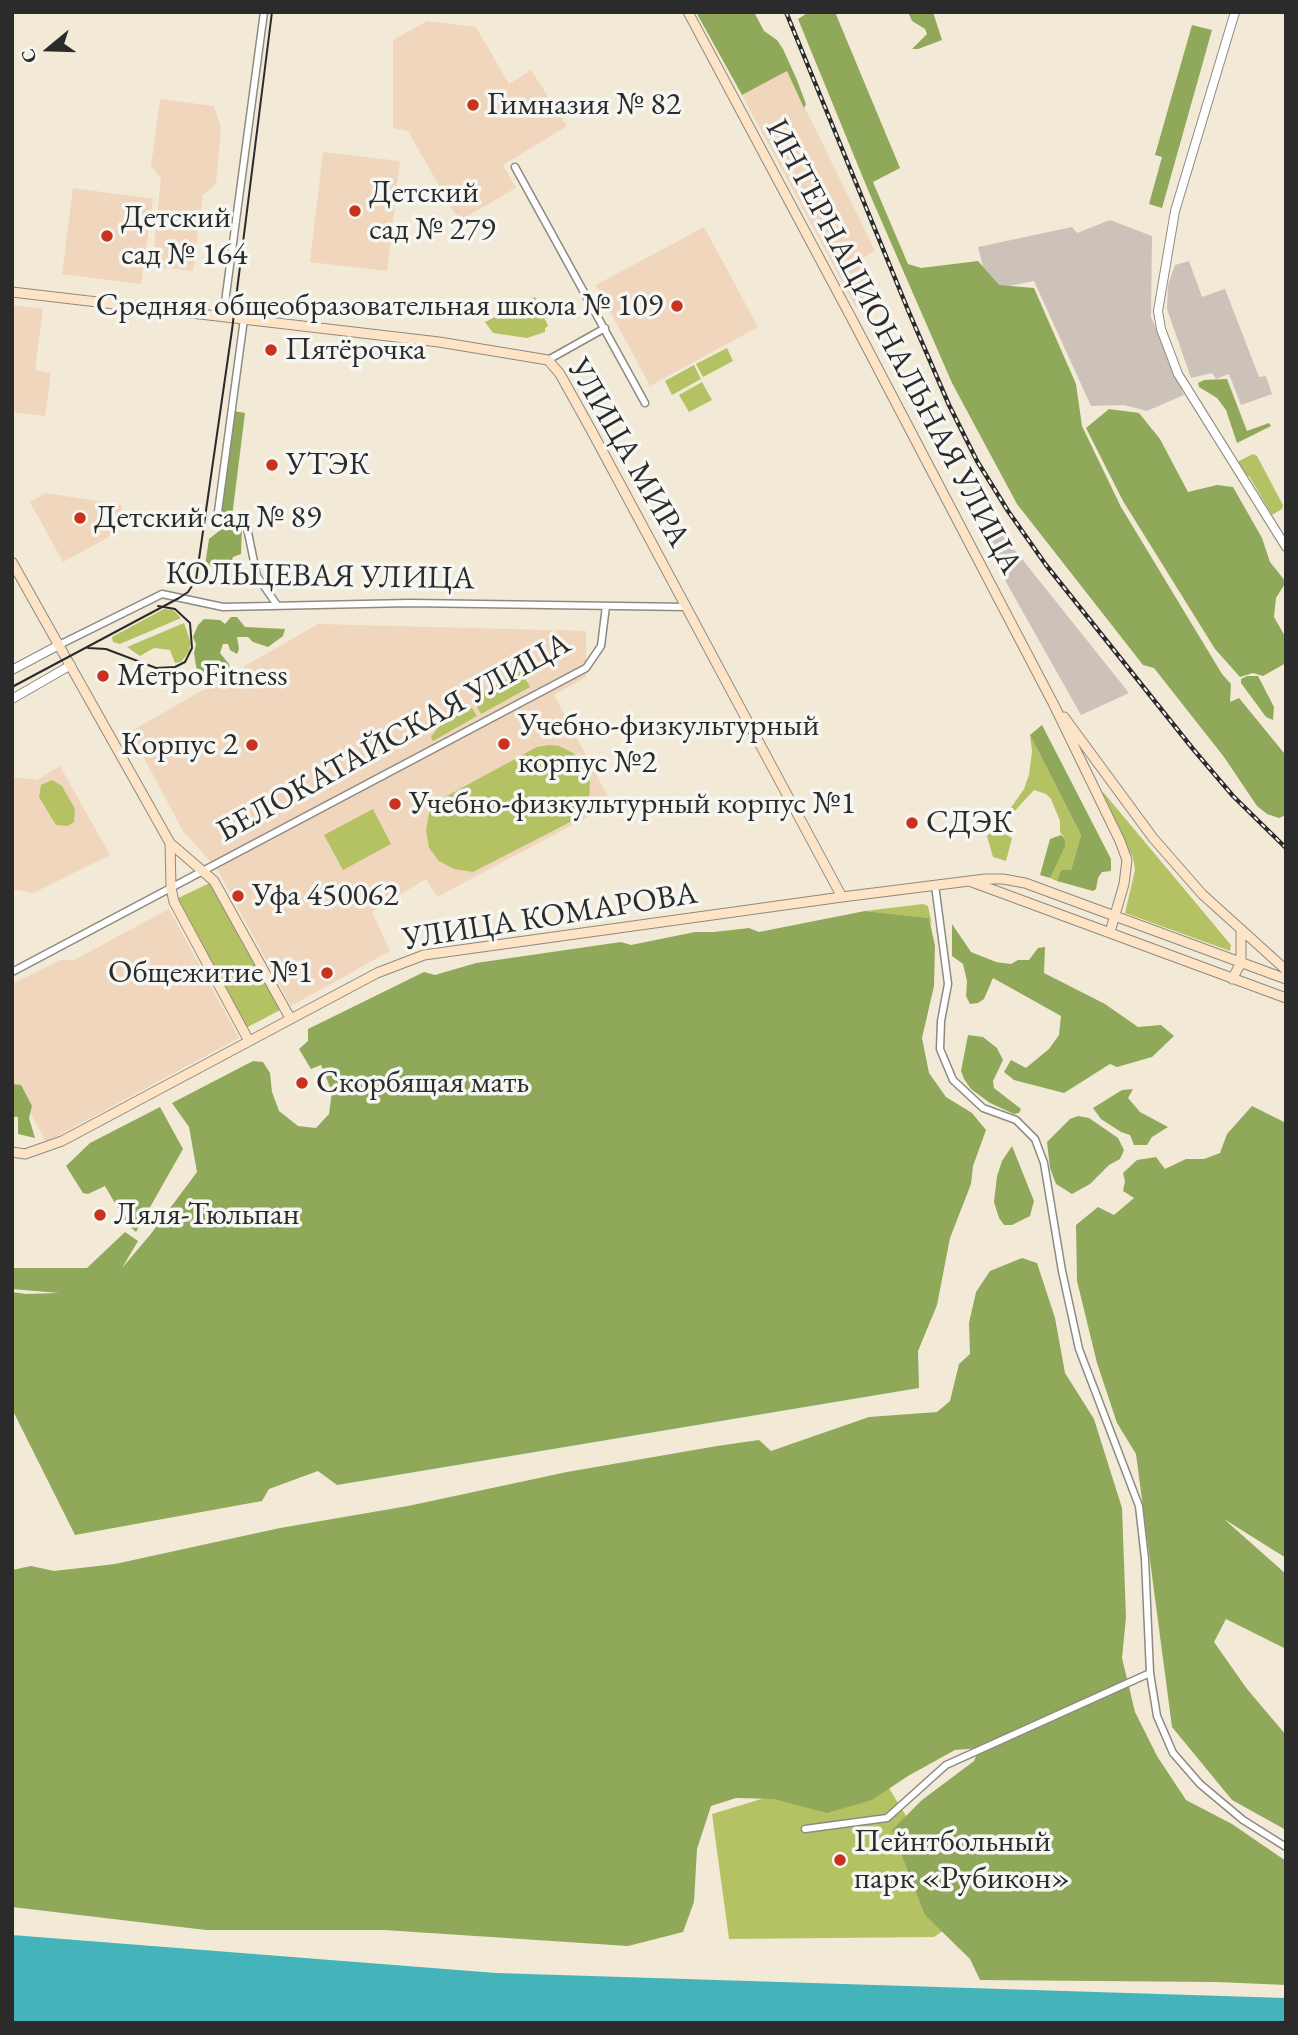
<!DOCTYPE html>
<meta charset="utf-8">
<style>
body{margin:0}
#map{position:relative;width:1298px;height:2035px;overflow:hidden;background:#f2ead7;font-family:"EB Garamond",serif}
canvas{display:block}
.frame{position:absolute;inset:0;border:14px solid #2b2b2b;pointer-events:none}
.north{position:absolute;left:14px;top:14px;width:70px;height:70px;-webkit-text-stroke:5px #f6f6f2;paint-order:stroke;rotate:251deg;font-size:19px;font-weight:700;line-height:28px;text-align:center;color:#2b2b2b}
.north::after{content:'';display:block;margin:auto;width:24px;height:32px;background:#2b2b2b;clip-path:polygon(50% 0,100% 100%,50% 72%,0 100%)}
</style>
<div id="map">
<canvas width="1298" height="2035"></canvas>
<div class="frame"></div>
<div class="north">С</div>
</div>
<script>
const c = document.querySelector('canvas').getContext('2d');
c.lineJoin = 'round';
function fill(path, color) { c.fillStyle = color; c.fill(path, 'evenodd'); }
const shape = rows => new Path2D(rows.map(r => 'M' + r).join(''));
function stroke(path, color, width, dash) { c.strokeStyle = color; c.lineWidth = width; c.lineCap = dash ? 'butt' : 'round'; c.setLineDash(dash || []); c.stroke(path); }
function label(font, color, halo, rows, align = 'center') {
  c.font = font + ' "EB Garamond",serif'; c.lineWidth = 7; c.setLineDash([]); c.textBaseline = 'middle'; c.strokeStyle = halo; c.fillStyle = color; for (const [text, x, y, turn = 0] of rows) {
    c.save(); c.translate(x, y); c.rotate((+turn || 0) * Math.PI / 180); c.textAlign = isNaN(turn) ? turn : align; if (halo) c.strokeText(text, 0, 0); c.fillText(text, 0, 0); c.restore();
  }
}
fill(shape([
 [427,21,476,27,509,84,531,70,567,126,503,165,516,188,459,221,408,131,393,128,393,40],
 [787,71,875,251,858,260,877,296,856,308,742,95],
 [160,99,214,106,221,128,216,184,203,195,193,271,152,266,161,178,151,166],
 [323,152,400,161,387,271,310,262],
 [73,188,153,199,141,284,62,274],
 [704,227,758,327,650,386,596,285],
 [12,305,43,309,35,370,51,373,45,416,12,412],
 [46,493,122,505,118,532,63,562,30,502],
 [318,624,586,631,586,677,554,695,612,804,437,897,426,879,372,912,390,951,291,1006,217,869,183,831,130,732],
 [60,766,110,855,33,893,12,889,12,777,37,780],
 [169,909,239,1038,46,1142,16,1086,12,1086,12,984,61,960,74,960]
]), '#efd6bc');
fill(shape([
 [1110,220,1152,236,1151,317,1184,395,1147,411,1124,405,1091,406,1034,281,989,290,978,247,1072,227,1077,233],
 [1189,261,1202,297,1225,289,1259,377,1266,376,1272,394,1241,405,1229,374,1216,379,1212,373,1191,378,1167,309,1168,285,1175,265],
 [1002,534,1129,693,1081,715,984,543]
]), '#cdc2b9');
fill(shape([
 [535,297,548,326,545,328,545,332,527,338,493,333,485,322],
 [727,348,733,361,703,377,696,364],
 [694,365,701,379,672,395,665,381],
 [702,382,712,400,689,412,679,395],
 [1253,454,1257,456,1283,505,1282,509,1272,515,1249,476,1244,475,1239,465,1239,461],
 [164,609,173,610,181,618,120,644,113,642,112,637],
 [184,623,191,643,189,652,181,662,175,663,170,650,154,648,140,656,127,647],
 [521,671,530,687,481,714,472,698],
 [452,708,457,716,472,708,477,716,433,741,431,737],
 [1030,735,1081,835,1071,870,1061,870,1057,881,1050,878,1065,839,1060,832,1060,821,1051,799,1046,794,1034,790,1011,815,1008,812,1024,789,1029,775,1032,751],
 [549,745,559,746,573,753,585,766,590,782,589,799,578,818,473,872,454,869,439,861,429,848,426,830,429,814,436,802,537,747],
 [52,780,62,786,75,809,74,822,68,826,56,825,39,797,41,785],
 [1103,792,1231,945,1230,951,1125,913,1135,870,1133,858,1102,794],
 [373,809,391,844,343,870,324,835],
 [995,828,1012,838,1006,861,993,857,987,836],
 [214,881,284,1008,242,1030,174,900],
 [923,904,928,906,932,925,928,918,865,911],
 [880,1763,887,1785,908,1819,986,1901,934,1937,729,1939,712,1814]
]), '#b5c264');
fill(shape([
 [696,12,754,12,764,31,777,40,783,49,797,80,806,104,804,108,787,71,742,95],
 [809,12,835,12,900,168,873,182,908,264,921,268,978,261,999,285,1034,288,1076,384,1082,426,1121,507,1222,674,1231,684,1230,702,1239,698,1284,753,1286,815,1279,818,1267,814,1257,806,1224,757,1154,668,1143,665,1017,504,952,383,868,190,798,19],
 [908,12,933,12,942,40,918,49,912,49,927,34,925,29,912,21],
 [1192,25,1212,30,1162,208,1149,204,1162,157,1155,155],
 [1227,379,1247,431,1269,423,1271,426,1237,443,1226,410,1217,398,1199,387,1198,383,1204,380],
 [1109,409,1139,413,1160,439,1188,492,1217,485,1233,487,1262,538,1270,562,1286,582,1276,598,1274,617,1286,638,1286,663,1263,676,1253,673,1240,677,1215,649,1123,501,1086,428],
 [234,411,245,413,232,517,220,515],
 [228,524,242,526,241,554,233,557,231,563,223,569,205,565,209,539],
 [231,617,237,617,245,627,285,629,283,636,268,647,253,642,248,637,237,637,239,649,237,654,230,650,228,644,223,644,220,653,229,664,232,678,229,683,222,682,219,678,206,682,198,678,194,653,196,644,193,637,198,625,204,619,220,620,225,624],
 [1247,676,1258,676,1274,707,1273,720,1266,717,1241,683,1241,679],
 [1042,725,1111,859,1111,871,1102,872,1098,878,1096,889,1093,891,1057,881,1061,870,1071,870,1081,835,1030,735],
 [1061,835,1065,839,1065,846,1050,878,1040,875,1050,839],
 [865,911,929,918,935,946,934,986,922,1038,929,1073,946,1097,972,1113,986,1130,973,1166,971,1184,950,1238,937,1305,918,1351,919,1388,337,1485,318,1471,269,1489,262,1501,75,1535,12,1409,12,1292,26,1294,59,1293,12,1289,12,1268,87,1268,125,1232,138,1241,122,1268,150,1235,197,1172,189,1127,172,1103,253,1061,263,1062,270,1073,272,1092,279,1111,298,1126,316,1128,329,1114,332,1092,321,1065,311,1069,299,1049,308,1041,308,1029,424,972,435,975,476,963,621,942,631,945,695,932,714,932,749,928,759,932],
 [952,924,971,952,996,962,1011,964,1018,960,1029,960,1038,948,1045,947,1044,973,1105,1004,1138,1027,1161,1025,1174,1036,1152,1057,1117,1067,1110,1064,1064,1093,1014,1080,1004,1072,1011,1060,1026,1068,1049,1049,1059,1035,1061,1016,993,978,984,999,978,1003,970,1004,966,996,967,981,963,964,952,956],
 [968,1035,983,1037,997,1048,1003,1060,993,1081,994,1088,1021,1109,1019,1113,1014,1114,990,1103,971,1089,964,1079,961,1071],
 [12,1084,21,1085,32,1106,29,1118,35,1138,18,1134,18,1117,12,1117],
 [1133,1089,1128,1098,1140,1112,1168,1127,1152,1137,1147,1145,1134,1145,1130,1135,1121,1132,1101,1119,1093,1108,1122,1090],
 [1252,1106,1286,1123,1286,1558,1224,1519,1286,1574,1286,1649,1226,1619,1214,1642,1247,1689,1286,1735,1286,1830,1232,1800,1172,1727,1136,1454,1117,1423,1097,1363,1077,1281,1076,1225,1098,1207,1114,1215,1134,1198,1123,1191,1125,1181,1123,1173,1137,1160,1156,1157,1165,1169,1186,1159,1204,1159,1220,1153,1227,1134],
 [160,1107,183,1149,136,1232,127,1224,105,1186,88,1194,83,1193,66,1166,90,1143],
 [1078,1116,1089,1118,1118,1138,1124,1150,1120,1159,1109,1165,1090,1184,1072,1194,1056,1184,1050,1168,1047,1142,1070,1119],
 [1012,1146,1034,1201,1030,1216,1012,1225,1004,1225,999,1218,994,1202,997,1176,1002,1161],
 [1022,1258,1037,1263,1055,1318,1065,1373,1094,1419,1122,1508,1126,1617,1122,1658,1135,1712,1157,1756,1186,1800,1232,1824,1286,1861,1286,1985,1217,1982,980,1980,970,1959,925,1915,892,1830,922,1800,974,1761,980,1748,955,1750,908,1776,872,1800,827,1813,774,1799,736,1798,711,1806,697,1849,694,1902,683,1932,628,1946,384,1930,206,1930,12,1907,12,1570,31,1566,54,1571,115,1564,280,1528,408,1506,567,1472,717,1446,759,1440,771,1451,869,1417,937,1412,950,1401,959,1364,970,1354,969,1323,976,1292,990,1271]
]), '#90a85a');
fill(shape([
 [12,1935,496,1973,1286,1998,1286,2023,12,2023]
]), '#44b4ba');
const minor = shape([
 [515,167,645,403],
 [223,317,264,12],
 [244,319,217,519,246,523,257,576,277,605],
 [548,360,605,328],
 [59,645,162,594,223,607,410,603,687,607],
 [935,885,948,984,941,1021,940,1049,953,1080,983,1108,1016,1120,1035,1139,1044,1163,1062,1271,1079,1349,1139,1506,1145,1559,1150,1673,1157,1716,1173,1753,1200,1784,1243,1820,1286,1847],
 [12,972,586,668,601,646,606,606],
 [805,1829,887,1818,946,1765,1150,1673]
]);
const tertiary = shape([
 [1235,12,1175,211,1158,311,1161,329,1178,374,1286,547],
 [12,670,59,645],
 [12,699,71,665]
]);
const secondary = shape([
 [688,12,853,321,1054,705,1120,841,1127,860,1124,884,1110,932],
 [12,292,439,342,548,360,560,374,590,428,842,897],
 [12,562,170,843,214,881,290,1018],
 [1064,717,1153,838,1202,894,1286,970],
 [170,843,171,888,174,902,249,1041],
 [972,882,1286,998],
 [1232,979,1241,963,1241,929],
 [12,1152,25,1154,62,1141,377,973,424,955,842,897,985,879,1003,879,1025,883,1286,979]
]);
stroke(minor, '#8e8a81', 9);
stroke(tertiary, '#8e8a81', 10);
stroke(secondary, '#8e8a81', 11);
stroke(minor, '#fff', 6);
stroke(tertiary, '#fff', 8);
stroke(secondary, '#fee4c6', 9);
stroke(shape([
 [88,648,106,649,156,668,175,667,185,662,192,648,190,623,175,609,158,606],
 [12,687,179,598,188,592,196,580,232,330,272,12]
]), '#2b2b2b', 2);
const rail = shape([
 [786,12,908,310,949,405,977,461,1008,511,1046,565,1193,749,1233,796,1286,848]
]);
stroke(rail, '#2b2b2b', 4.5);
stroke(rail, '#f6f6f2', 2, [5]);
for (const [x, y, r, color] of [
 [473,105,7,"#c8321e"],
 [355,211,7,"#c8321e"],
 [107,236,7,"#c8321e"],
 [677,306,7,"#c8321e"],
 [271,350,7,"#c8321e"],
 [272,465,7,"#c8321e"],
 [80,518,7,"#c8321e"],
 [103,676,7,"#c8321e"],
 [504,744,7,"#c8321e"],
 [252,745,7,"#c8321e"],
 [395,804,7,"#c8321e"],
 [912,823,7,"#c8321e"],
 [238,896,7,"#c8321e"],
 [327,973,7,"#c8321e"],
 [302,1083,7,"#c8321e"],
 [100,1215,7,"#c8321e"],
 [840,1860,7,"#c8321e"]
]) { const dot = new Path2D(); dot.arc(x, y, r, 0, 2 * Math.PI); c.fillStyle = color; c.fill(dot); stroke(dot, '#f6f6f2', 2.5); }
label('32px', '#2b2b2b', '#f6f6f2', [
 ["Гимназия № 82",487,105],
 ["Детский",369,193],
 ["сад № 279",369,230],
 ["Детский",121,218],
 ["сад № 164",121,255],
 ["Средняя общеобразовательная школа № 109",663,306,"right"],
 ["Пятёрочка",285,350],
 ["УТЭК",286,465],
 ["Детский сад № 89",94,518],
 ["МетроFitness",117,676],
 ["Учебно-физкультурный",518,726],
 ["корпус №2",518,763],
 ["Корпус 2",238,745,"right"],
 ["Учебно-физкультурный корпус №1",409,804],
 ["СДЭК",926,823],
 ["Уфа 450062",252,896],
 ["Общежитие №1",313,973,"right"],
 ["Скорбящая мать",316,1083],
 ["Ляля-Тюльпан",114,1215],
 ["Пейнтбольный",854,1842],
 ["парк «Рубикон»",854,1879]
], 'left');
label('32px', '#2b2b2b', '#f6f6f2', [
 ["ИНТЕРНАЦИОНАЛЬНАЯ УЛИЦА",893,347,62],
 ["УЛИЦА МИРА",628,453,60],
 ["КОЛЬЦЕВАЯ УЛИЦА",320,577,1],
 ["БЕЛОКАТАЙСКАЯ УЛИЦА",394,738,-29],
 ["УЛИЦА КОМАРОВА",550,917,-9]
]);
</script>
